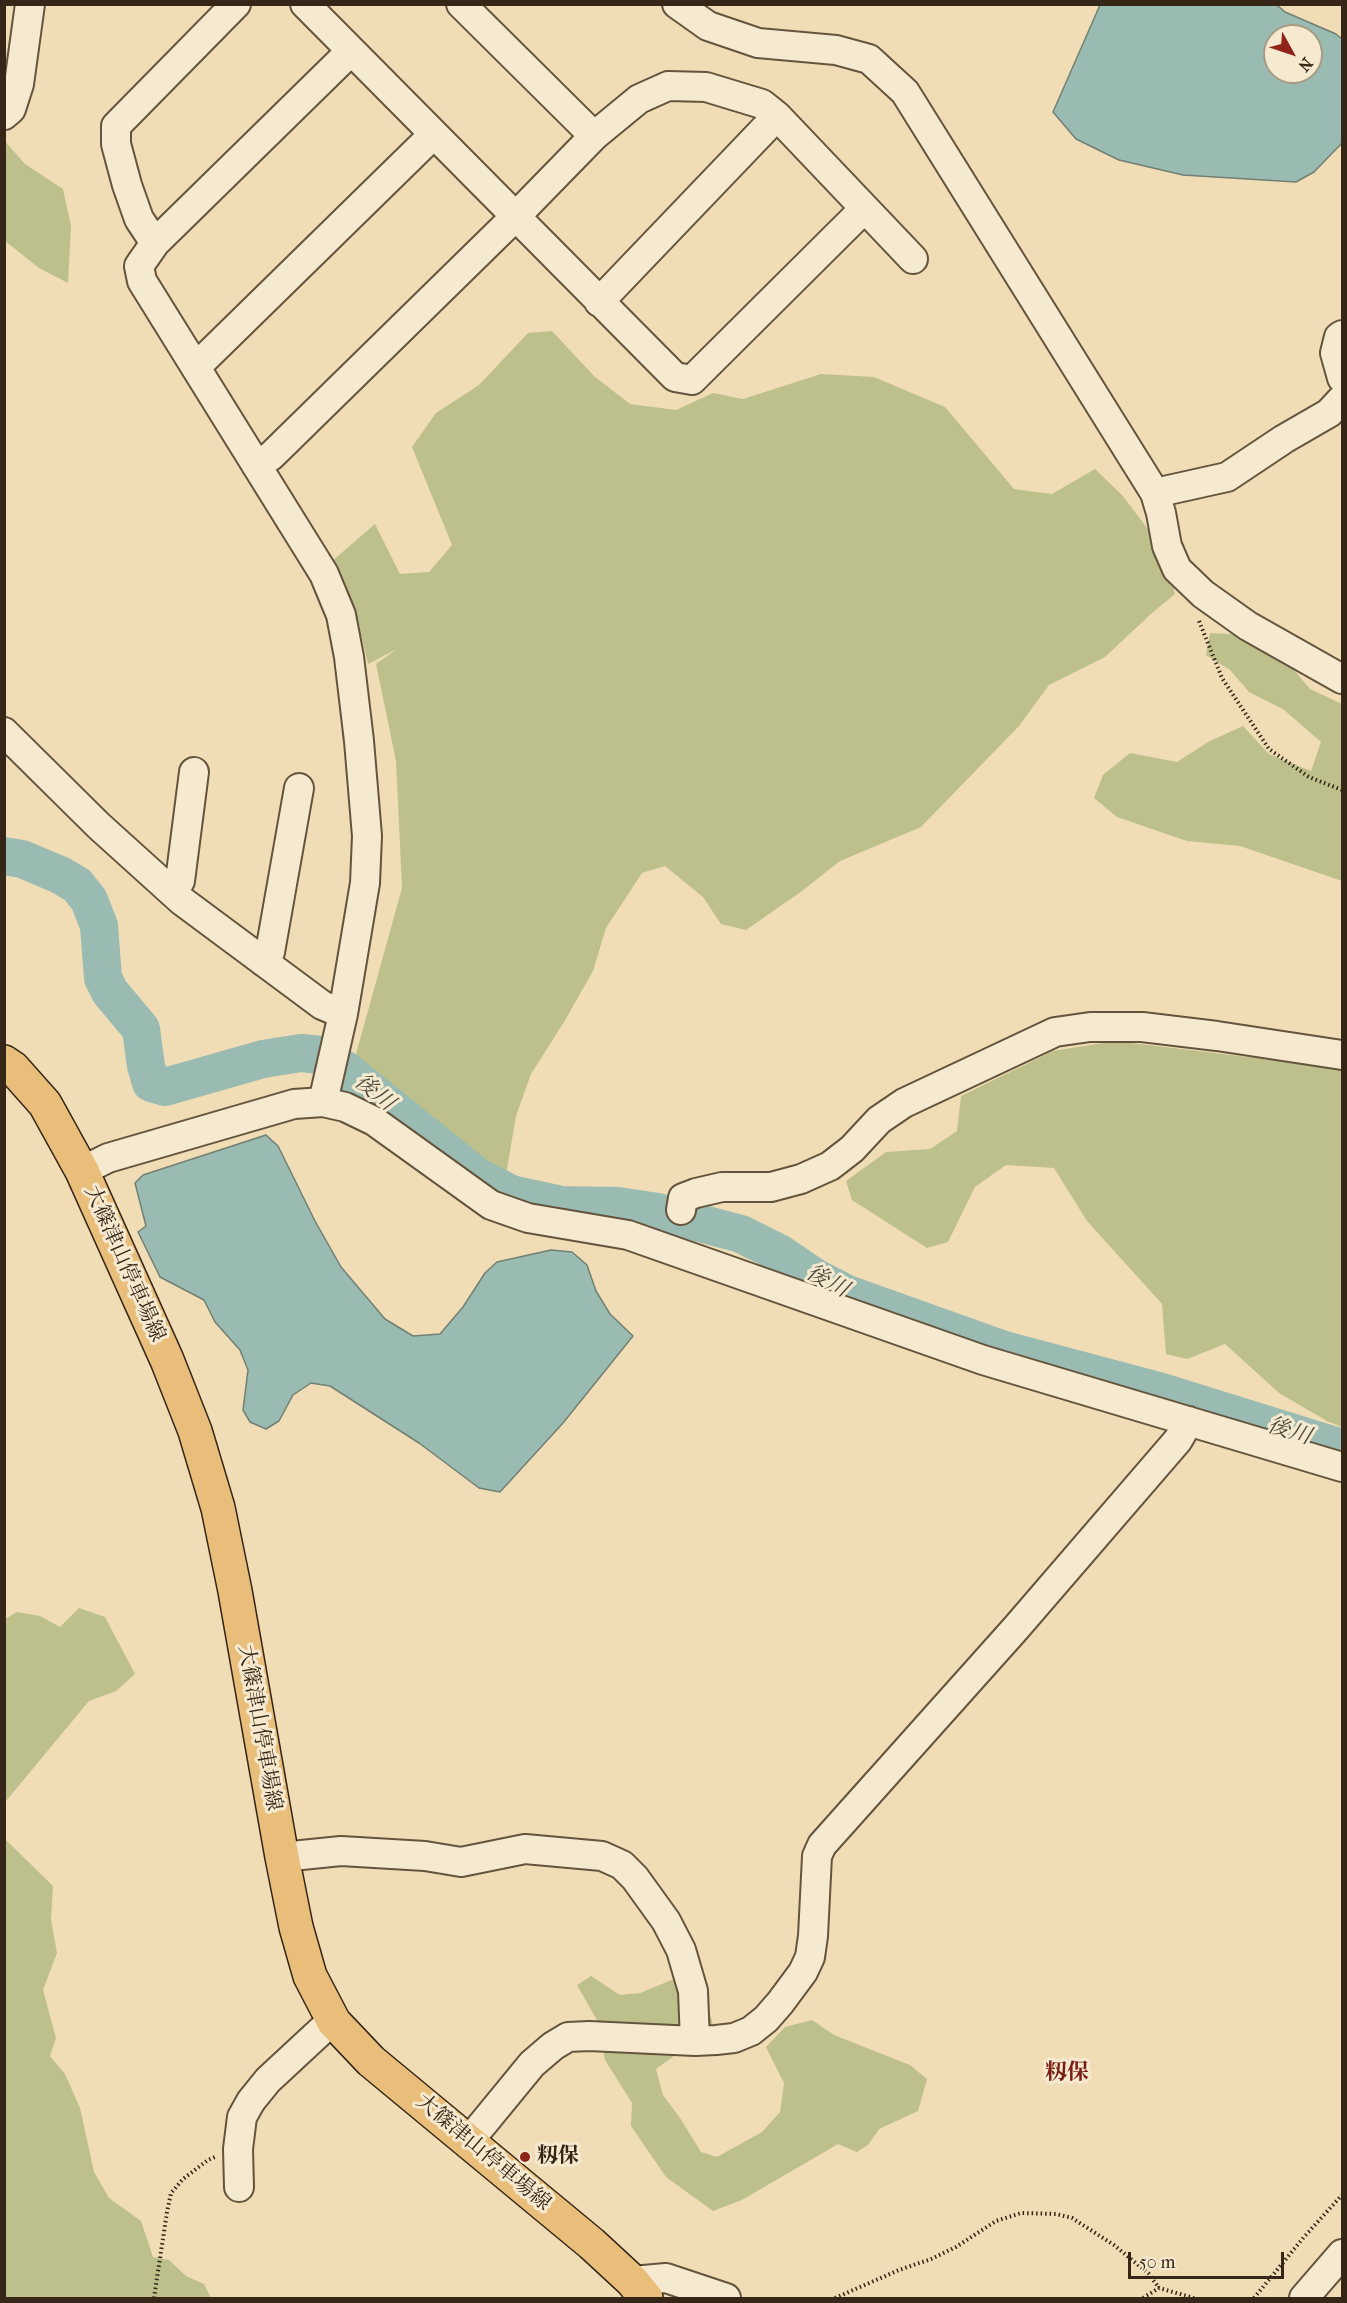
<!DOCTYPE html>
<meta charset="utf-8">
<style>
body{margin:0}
#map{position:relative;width:1347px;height:2303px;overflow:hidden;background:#f0ddb5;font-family:"IM FELL French Canon",serif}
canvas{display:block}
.frame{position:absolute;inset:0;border:6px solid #352617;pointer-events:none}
.north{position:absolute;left:1263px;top:24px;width:60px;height:60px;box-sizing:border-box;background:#f5e9cf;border:2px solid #a89b85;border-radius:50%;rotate:130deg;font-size:16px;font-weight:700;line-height:24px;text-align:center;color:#352617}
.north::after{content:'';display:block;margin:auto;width:21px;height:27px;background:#8f2418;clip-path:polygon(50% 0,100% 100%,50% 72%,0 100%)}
.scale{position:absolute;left:1128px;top:2252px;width:156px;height:27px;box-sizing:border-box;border:3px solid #352617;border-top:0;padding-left:8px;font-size:18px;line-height:21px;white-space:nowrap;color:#352617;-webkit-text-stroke:4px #f5e9cf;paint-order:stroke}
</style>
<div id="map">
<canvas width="1347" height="2303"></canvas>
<div class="frame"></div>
<div class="north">N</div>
<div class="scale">50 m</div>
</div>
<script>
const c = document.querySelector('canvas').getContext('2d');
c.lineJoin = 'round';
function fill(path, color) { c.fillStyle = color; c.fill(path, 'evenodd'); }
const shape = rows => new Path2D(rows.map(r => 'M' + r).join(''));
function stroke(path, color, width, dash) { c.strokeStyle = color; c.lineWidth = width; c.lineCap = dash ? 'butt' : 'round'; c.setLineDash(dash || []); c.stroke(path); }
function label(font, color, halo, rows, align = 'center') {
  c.font = font + ' "IM FELL French Canon","Noto Serif JP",serif'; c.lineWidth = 6; c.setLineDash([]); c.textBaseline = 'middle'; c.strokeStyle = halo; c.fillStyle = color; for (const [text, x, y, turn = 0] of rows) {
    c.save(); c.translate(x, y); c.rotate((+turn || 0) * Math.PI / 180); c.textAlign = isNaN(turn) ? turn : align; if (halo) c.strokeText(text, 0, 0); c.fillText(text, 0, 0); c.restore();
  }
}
fill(shape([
 [4,140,25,164,63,189,71,226,68,283,39,268,5,241],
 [552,331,594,376,630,404,676,410,713,393,743,399,821,374,874,377,945,407,1014,489,1052,494,1095,469,1122,495,1157,541,1170,574,1175,594,1152,613,1105,657,1049,685,1019,726,921,827,840,861,802,891,746,930,721,924,703,897,665,866,642,873,606,928,593,971,564,1022,531,1074,516,1116,506,1175,484,1173,437,1137,368,1077,356,1054,402,888,396,761,376,664,397,649,368,664,359,626,347,593,331,562,375,524,400,574,429,572,452,545,412,447,436,413,479,385,528,333],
 [1210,633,1247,635,1295,671,1310,689,1342,704,1342,881,1240,846,1187,841,1117,817,1094,798,1103,775,1130,753,1177,762,1208,742,1243,726,1269,754,1311,771,1321,742,1283,709,1249,692,1230,670,1206,655],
 [1115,1041,1281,1061,1342,1070,1342,1427,1327,1421,1279,1393,1225,1344,1187,1359,1166,1354,1162,1304,1087,1221,1054,1168,1006,1165,975,1187,948,1242,927,1248,852,1200,846,1181,886,1152,930,1149,957,1131,961,1096,1053,1051],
 [79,1608,105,1617,135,1674,116,1691,89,1701,6,1801,5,1821,5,1619,17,1612,40,1616,60,1627],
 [5,1839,53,1886,51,1919,57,1953,43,1990,56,2038,50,2056,65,2074,80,2108,94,2172,109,2198,141,2221,153,2257,169,2260,186,2276,204,2284,211,2298,5,2298],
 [591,1976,620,1995,640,1993,674,1979,711,2017,713,2025,689,2034,674,2056,656,2069,663,2095,680,2118,701,2152,717,2157,762,2132,780,2112,784,2083,766,2047,785,2027,812,2020,834,2035,910,2065,927,2079,918,2111,879,2129,868,2145,857,2152,838,2144,742,2200,713,2211,666,2177,631,2126,632,2103,605,2060,598,2022,577,1985]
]), '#bdc08b');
const water = shape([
 [1100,5,1277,5,1285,12,1336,34,1342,39,1342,143,1314,172,1296,182,1183,175,1119,160,1076,139,1053,112,1100,5],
 [1275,36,1311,36,1311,72,1275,72,1275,36],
 [266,1135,278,1146,315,1221,341,1267,385,1319,413,1336,440,1334,463,1307,485,1273,497,1262,551,1250,572,1252,587,1265,596,1291,610,1314,633,1336,563,1423,500,1492,479,1488,419,1443,330,1386,311,1383,293,1395,279,1421,266,1429,250,1422,243,1410,248,1370,240,1350,215,1322,204,1300,160,1277,138,1232,146,1226,135,1183,143,1175,266,1135]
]);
fill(water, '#9abbb1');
stroke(water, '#727f73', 1.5);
stroke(shape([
 [4,856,22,859,60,875,77,885,89,900,99,926,103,978,110,992,141,1029,146,1066,151,1083,165,1087,263,1059,301,1053,321,1055],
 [344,1069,478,1177,511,1194,562,1205,618,1206,658,1212,741,1234,779,1253,816,1278,847,1294,1001,1349,1155,1390,1342,1448]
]), '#9abbb1', 38);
const minor = shape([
 [305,4,675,377,692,380,864,209],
 [461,4,594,136],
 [677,4,708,26,758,43,836,50,869,59,905,92,1155,493,1161,513,1167,546,1177,569,1203,594,1248,626,1342,679],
 [4,115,11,109,19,84,30,4],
 [155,243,139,219,127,185,116,144,116,126,236,4],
 [599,302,777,116],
 [1342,335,1339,337,1335,353,1342,378],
 [196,367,433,135],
 [256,465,271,456,515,217,594,136,639,99,668,86,706,87,762,104,777,116,913,259],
 [1155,493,1227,477,1284,439,1329,413,1342,399],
 [4,732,99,826,182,901,322,1005,343,1014],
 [172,892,180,881,194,772],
 [264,962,270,952,299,788],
 [323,1102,343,1014,365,883,367,836,359,741,349,657,341,615,324,574,142,281,139,266,155,243,351,51],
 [82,1171,108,1158,294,1104,323,1102,345,1107,374,1121,491,1205,528,1218,628,1235,983,1360,1342,1467],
 [681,1210,683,1198,696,1193,722,1187,771,1187,801,1179,830,1166,852,1149,879,1120,904,1103,1055,1032,1090,1027,1142,1027,1217,1036,1342,1055],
 [282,1857,341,1851,425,1856,461,1862,525,1849,602,1856,622,1865,635,1878,666,1921,681,1950,693,1991,695,2041],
 [468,2142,532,2064,553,2046,568,2037,589,2036,695,2041,716,2040,734,2038,751,2031,766,2019,780,2003,803,1972,810,1957,813,1936,817,1856,822,1845,1016,1628,1178,1440,1189,1421],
 [239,2187,238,2149,242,2117,251,2101,268,2080,323,2029,334,2022],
 [632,2281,666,2278,726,2298],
 [1304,2298,1342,2254]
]);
const major = shape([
 [4,1062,13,1068,45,1104,82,1171,167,1360,195,1431,218,1508,235,1591,282,1857,296,1927,310,1976,334,2022,371,2061,592,2244,632,2281,646,2298]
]);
stroke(minor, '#64543e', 32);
stroke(major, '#352617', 36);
stroke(shape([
 [1199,621,1222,678,1269,749,1309,777,1342,790],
 [154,2298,167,2212,171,2193,183,2179,208,2160,215,2157],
 [835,2298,899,2270,931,2259,956,2247,996,2221,1021,2213,1056,2214,1072,2218,1114,2245,1149,2274,1159,2288],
 [1143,2298,1159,2288,1194,2298],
 [1254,2298,1304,2237,1342,2195]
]), '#352617', 4, [1.5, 3]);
stroke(minor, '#f5e9cf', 28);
stroke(major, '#e8be7a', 33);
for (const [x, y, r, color] of [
 [525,2157,6,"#8f2418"]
]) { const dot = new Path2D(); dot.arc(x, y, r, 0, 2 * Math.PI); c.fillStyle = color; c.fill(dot); stroke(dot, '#f5e9cf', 2); }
label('21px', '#352617', '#f5e9cf', [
 ["大篠津山停車場線",124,1264,66],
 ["大篠津山停車場線",259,1728,80],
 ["大篠津山停車場線",483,2153,40]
]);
label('bold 21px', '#352617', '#f5e9cf', [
 ["籾保",537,2157]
], 'left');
label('italic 22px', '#4e4b3e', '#f5e9cf', [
 ["後川",374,1093,39],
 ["後川",827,1282,28],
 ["後川",1289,1432,17]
]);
label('bold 22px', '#7a1f14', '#f5e9cf', [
 ["籾保",1067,2074]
]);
</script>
